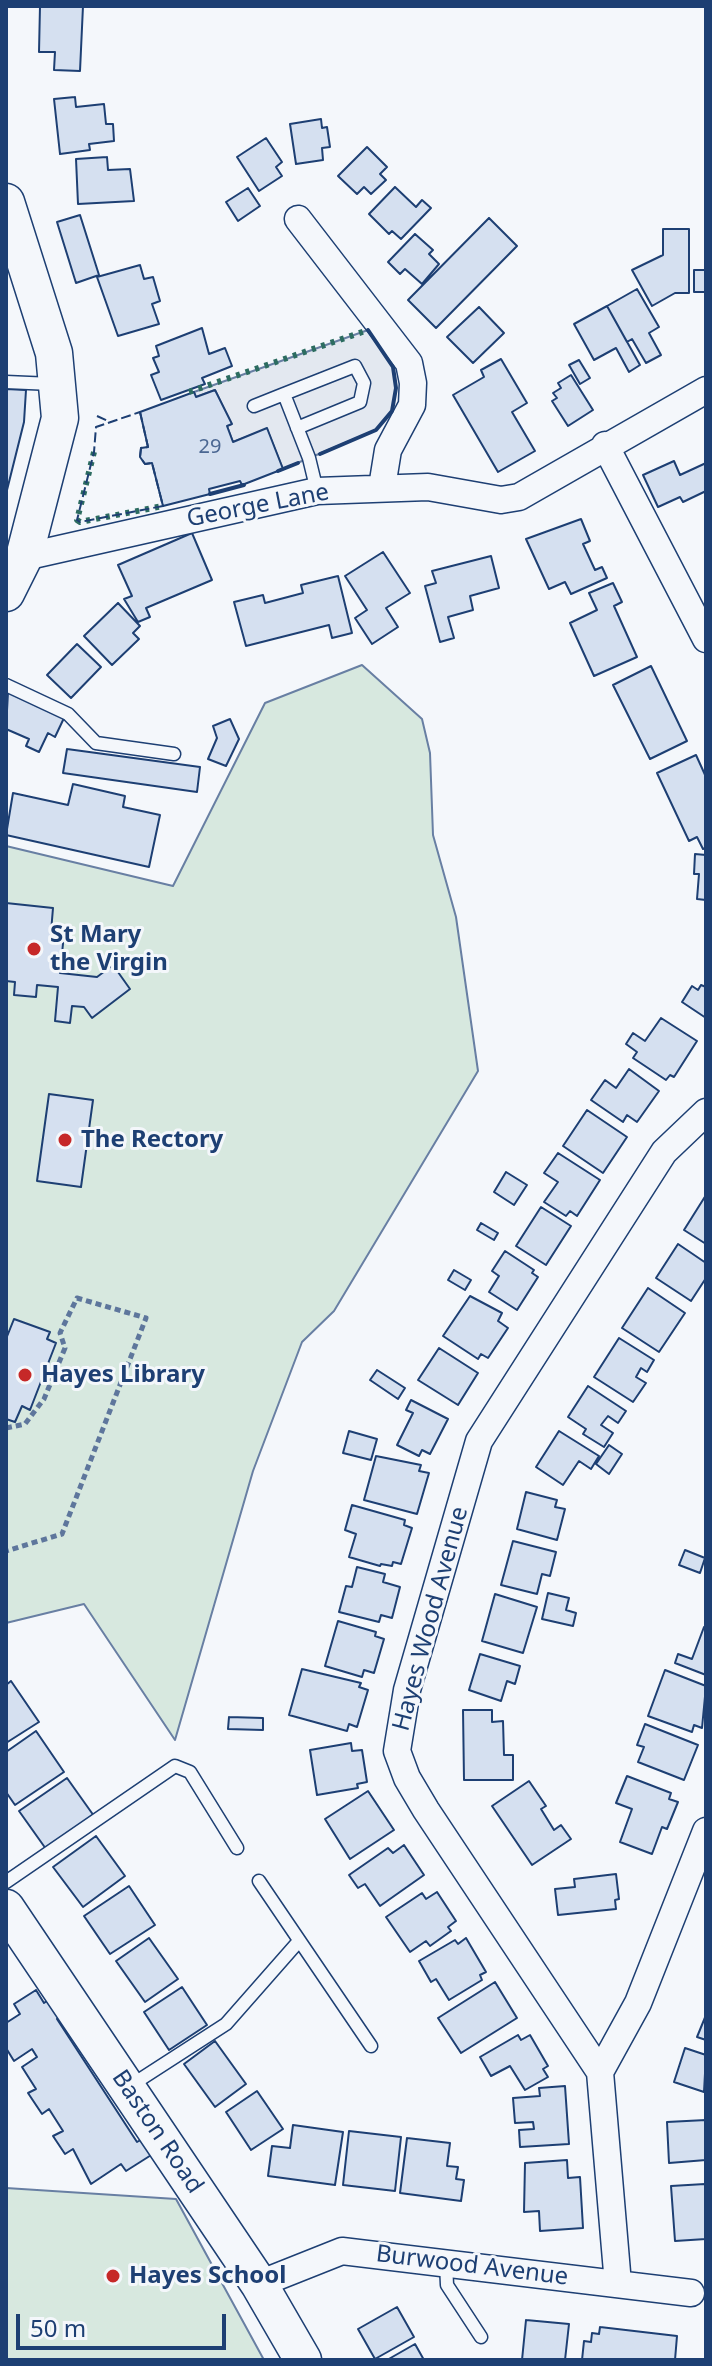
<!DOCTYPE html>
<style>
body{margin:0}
#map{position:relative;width:712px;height:2366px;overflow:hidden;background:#f4f7fb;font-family:"Noto Sans",sans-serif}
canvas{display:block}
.frame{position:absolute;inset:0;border:8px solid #1d3f73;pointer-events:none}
.scale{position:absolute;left:16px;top:2314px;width:210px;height:36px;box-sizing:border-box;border:4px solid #1d3f73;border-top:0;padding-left:10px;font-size:24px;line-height:28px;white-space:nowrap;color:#1d3f73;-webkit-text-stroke:6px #f4f7fb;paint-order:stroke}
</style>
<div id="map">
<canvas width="712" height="2366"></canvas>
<div class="frame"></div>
<div class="scale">50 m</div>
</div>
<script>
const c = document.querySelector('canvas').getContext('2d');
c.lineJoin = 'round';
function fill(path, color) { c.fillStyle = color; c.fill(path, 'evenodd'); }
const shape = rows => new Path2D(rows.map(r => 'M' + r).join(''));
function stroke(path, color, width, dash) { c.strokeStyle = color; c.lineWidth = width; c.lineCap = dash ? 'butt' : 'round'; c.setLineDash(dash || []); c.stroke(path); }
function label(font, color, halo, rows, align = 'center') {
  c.font = font + ' "Noto Sans",sans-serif'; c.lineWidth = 6; c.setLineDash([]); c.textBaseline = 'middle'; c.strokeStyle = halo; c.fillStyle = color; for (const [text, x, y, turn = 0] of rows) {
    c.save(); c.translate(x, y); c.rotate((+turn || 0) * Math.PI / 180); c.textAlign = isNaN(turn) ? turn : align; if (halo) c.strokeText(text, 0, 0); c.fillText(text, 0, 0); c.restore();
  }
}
const green = shape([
 [362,665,422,719,430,753,433,835,456,917,478,1071,334,1311,302,1342,253,1471,175,1740,84,1604,6,1623,6,846,173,886,265,703,362,665],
 [6,2188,176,2199,264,2360,6,2360,6,2188]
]);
fill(green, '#d7e8df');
stroke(green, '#687fa3', 2);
const parking = shape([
 [368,330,393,367,396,388,392,411,376,430,283,469,267,429,233,442,227,426,231,424,215,390,196,397,194,392,368,330]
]);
fill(parking, '#e3e8f0');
stroke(parking, '#687fa3', 2);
const building = shape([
 [40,6,83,6,80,71,54,70,55,52,39,52,40,6],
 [75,97,76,107,104,104,106,124,113,124,114,141,89,144,90,150,60,154,54,99,75,97],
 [321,119,322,128,327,127,330,147,322,148,323,160,296,164,290,124,321,119],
 [266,138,282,162,276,167,282,176,259,191,237,157,266,138],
 [367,147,387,167,380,174,386,180,371,194,364,187,357,194,338,176,367,147],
 [107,157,108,170,130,169,134,201,78,204,76,159,107,157],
 [395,187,416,207,422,200,431,208,401,239,392,231,389,234,369,214,395,187],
 [248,188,260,206,238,221,226,202,248,188],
 [80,215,99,275,76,283,57,222,80,215],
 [489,218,517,246,436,328,408,300,489,218],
 [663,229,689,229,689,293,675,293,652,306,632,270,663,255,663,229],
 [415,234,433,250,429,254,439,264,422,284,405,269,400,274,388,262,415,234],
 [140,265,144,279,153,277,160,301,152,304,159,324,118,336,97,277,140,265],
 [694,270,706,270,706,292,694,292,694,270],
 [637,289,659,327,649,333,661,355,646,363,632,339,627,342,607,306,637,289],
 [607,306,640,365,629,372,616,348,594,360,574,324,607,306],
 [479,307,504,333,473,363,447,337,479,307],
 [202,328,209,354,225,348,232,366,202,378,205,384,161,400,151,375,159,372,153,358,159,356,156,346,202,328],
 [501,359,527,403,512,412,535,451,498,472,453,395,484,377,481,370,501,359],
 [579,360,590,378,580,384,569,365,579,360],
 [571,375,593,410,568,426,552,401,557,398,553,393,561,388,558,383,571,375],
 [6,389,26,390,24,422,6,494,6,389],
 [215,390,232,424,227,426,233,442,267,428,283,469,242,485,240,481,209,489,210,494,163,506,152,463,145,464,140,457,141,448,148,447,140,412,194,392,196,397,215,390],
 [674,461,680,475,706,463,706,491,683,502,680,497,658,507,643,475,674,461],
 [581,519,590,541,583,544,595,570,602,567,607,578,571,594,565,582,549,589,526,539,581,519],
 [192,533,212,580,146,608,150,617,138,622,124,599,132,596,118,565,192,533],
 [383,552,410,593,386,608,398,627,372,644,355,618,367,610,345,576,383,552],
 [491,556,499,588,470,596,473,610,448,617,454,638,440,642,425,586,436,583,432,571,491,556],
 [338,576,352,633,332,638,329,625,246,646,234,602,263,595,265,603,303,593,301,585,338,576],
 [613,583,622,602,614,606,637,657,594,676,570,623,597,610,589,593,613,583],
 [118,603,140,626,133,633,139,639,112,665,84,636,118,603],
 [77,644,101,667,71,698,47,675,77,644],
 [651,666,687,741,650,759,613,685,651,666],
 [8,692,64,718,55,737,48,733,39,752,26,746,29,739,6,729,8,692],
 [230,719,239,739,226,766,208,759,217,738,213,726,230,719],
 [67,749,200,767,197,792,63,773,67,749],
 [696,755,706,777,706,848,703,849,697,837,689,841,657,773,696,755],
 [73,784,125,796,123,807,160,815,149,867,6,835,13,793,68,805,73,784],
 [695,854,706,855,706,900,697,899,699,874,694,874,695,854],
 [6,903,53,908,51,932,64,934,60,973,97,977,113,965,130,989,92,1018,84,1007,72,1006,70,1023,55,1021,58,987,37,985,36,997,14,995,15,982,6,981,6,903],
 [701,985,706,987,706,1018,682,1002,692,986,698,990,701,985],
 [661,1018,697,1041,674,1077,670,1075,666,1080,633,1058,637,1052,626,1044,633,1033,645,1041,661,1018],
 [629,1069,659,1091,637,1122,627,1115,623,1122,591,1100,605,1080,616,1088,629,1069],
 [49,1094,93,1100,81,1187,37,1181,49,1094],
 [587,1110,627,1137,603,1173,563,1146,587,1110],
 [558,1153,600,1180,577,1216,570,1211,566,1216,544,1202,558,1182,544,1173,558,1153],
 [506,1172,527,1185,514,1205,494,1192,506,1172],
 [706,1195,706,1244,684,1230,706,1195],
 [541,1207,571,1226,546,1265,516,1246,541,1207],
 [481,1223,498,1233,494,1240,477,1230,481,1223],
 [678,1244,706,1263,706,1278,691,1301,656,1278,678,1244],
 [505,1251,534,1270,532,1273,538,1277,517,1310,489,1292,499,1276,492,1271,505,1251],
 [454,1270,471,1280,465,1290,448,1280,454,1270],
 [648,1288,685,1313,659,1352,622,1328,648,1288],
 [470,1296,502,1313,498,1321,508,1328,488,1358,481,1354,478,1359,443,1336,470,1296],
 [14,1319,50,1332,47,1339,56,1343,30,1410,22,1406,15,1422,6,1419,6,1339,14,1319],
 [619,1338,654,1360,647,1372,641,1368,636,1377,646,1383,633,1402,594,1377,619,1338],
 [439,1348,478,1373,458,1405,418,1380,439,1348],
 [377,1370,405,1388,398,1399,370,1380,377,1370],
 [588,1386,626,1411,618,1423,608,1416,601,1425,613,1433,604,1447,583,1434,586,1429,568,1417,588,1386],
 [411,1400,448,1419,430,1454,422,1450,419,1456,397,1445,413,1413,406,1410,411,1400],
 [349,1431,377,1439,371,1460,343,1453,349,1431],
 [559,1431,599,1456,591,1469,579,1461,563,1485,536,1467,559,1431],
 [609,1445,622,1454,609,1474,596,1464,609,1445],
 [376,1456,421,1465,419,1471,429,1473,417,1514,364,1500,376,1456],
 [526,1492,557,1500,555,1507,565,1509,557,1540,517,1529,526,1492],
 [352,1505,405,1520,404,1525,412,1528,401,1564,393,1562,392,1566,381,1564,380,1566,349,1557,356,1534,345,1530,352,1505],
 [513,1541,556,1552,550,1576,542,1574,537,1594,501,1585,513,1541],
 [685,1550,705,1558,700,1573,679,1565,685,1550],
 [357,1567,385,1574,383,1582,400,1587,392,1618,381,1615,379,1622,339,1612,346,1586,352,1587,357,1567],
 [548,1593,569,1598,566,1610,576,1613,573,1626,542,1619,548,1593],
 [495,1594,537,1607,523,1653,482,1641,495,1594],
 [338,1621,376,1632,375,1636,384,1639,374,1673,364,1670,362,1677,325,1666,338,1621],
 [704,1627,706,1628,706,1675,675,1663,678,1654,692,1659,704,1627],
 [480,1654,520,1666,515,1684,507,1681,501,1701,469,1690,480,1654],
 [302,1669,361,1683,359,1687,368,1690,357,1727,349,1724,347,1731,289,1715,302,1669],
 [665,1670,706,1686,702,1728,694,1725,692,1732,648,1716,665,1670],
 [11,1681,39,1722,6,1743,6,1685,11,1681],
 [463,1710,492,1710,492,1722,503,1721,504,1755,513,1755,513,1780,464,1780,463,1710],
 [229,1717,263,1718,263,1730,228,1729,229,1717],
 [645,1724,698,1745,684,1780,638,1762,644,1747,637,1745,645,1724],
 [36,1731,64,1772,15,1805,6,1792,6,1752,36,1731],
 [351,1743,352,1751,362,1750,367,1782,357,1784,358,1788,317,1795,310,1750,351,1743],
 [627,1776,671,1793,669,1799,678,1802,667,1829,662,1827,652,1854,620,1842,632,1809,616,1803,627,1776],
 [67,1778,94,1816,46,1849,19,1811,67,1778],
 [529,1781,546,1806,541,1809,554,1830,561,1825,571,1839,532,1865,492,1806,529,1781],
 [368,1791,394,1830,350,1859,325,1819,368,1791],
 [96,1836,125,1876,83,1907,53,1867,96,1836],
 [404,1845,424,1875,380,1906,365,1884,358,1888,349,1875,388,1848,393,1853,404,1845],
 [616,1874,619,1899,615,1900,616,1909,558,1915,555,1889,575,1887,574,1879,616,1874],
 [129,1886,155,1925,110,1954,84,1916,129,1886],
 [437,1892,456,1921,448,1927,451,1931,430,1946,426,1941,410,1952,386,1917,422,1893,426,1899,437,1892],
 [149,1938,178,1979,145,2002,116,1961,149,1938],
 [466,1938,486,1972,480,1975,482,1980,449,2000,436,1979,431,1982,419,1961,455,1940,458,1944,466,1938],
 [495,1982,517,2018,461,2053,438,2018,495,1982],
 [182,1987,207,2025,169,2050,144,2012,182,1987],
 [36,1990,44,2003,51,1998,63,2016,57,2019,137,2142,146,2137,156,2152,126,2171,121,2164,91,2184,73,2149,65,2154,53,2136,63,2131,49,2109,42,2114,28,2093,36,2089,22,2067,37,2057,32,2049,14,2061,6,2048,6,2023,20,2014,14,2004,36,1990],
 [706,2015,706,2040,697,2037,706,2015],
 [518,2035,521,2040,530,2035,548,2066,543,2069,548,2077,525,2090,510,2066,491,2076,480,2057,518,2035],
 [215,2041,246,2084,215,2107,184,2064,215,2041],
 [685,2048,706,2055,704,2092,674,2082,685,2048],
 [565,2086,569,2144,520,2147,519,2130,534,2129,533,2122,515,2123,513,2098,540,2096,539,2088,565,2086],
 [257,2091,283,2129,251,2150,226,2112,257,2091],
 [706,2120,706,2160,669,2163,667,2122,706,2120],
 [293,2125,343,2132,335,2185,268,2176,272,2146,290,2148,293,2125],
 [349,2131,401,2137,395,2191,343,2185,349,2131],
 [407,2138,450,2143,447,2166,458,2167,456,2179,464,2180,461,2201,400,2193,407,2138],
 [567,2160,568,2178,580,2177,583,2228,540,2231,539,2211,524,2212,525,2163,567,2160],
 [705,2184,706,2239,675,2241,671,2186,705,2184],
 [397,2307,414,2337,375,2359,358,2329,397,2307],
 [526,2320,569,2324,565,2360,522,2360,526,2320],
 [600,2327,677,2336,675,2360,582,2360,584,2341,591,2342,592,2333,599,2334,600,2327],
 [415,2344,424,2360,387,2360,415,2344]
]);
fill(building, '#d5e0f0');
stroke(building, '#1d3f73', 2);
const lane = shape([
 [6,382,52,384],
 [284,394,355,366,364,383,360,402,297,428],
 [254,406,284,394,309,458,317,491],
 [6,685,68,714,96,743,174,754],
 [259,1881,371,2046],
 [6,1882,175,1766,190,1772,237,1848],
 [130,2086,226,2024,299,1941],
 [446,2263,447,2285,481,2337]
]);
const street = shape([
 [298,219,409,363,413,383,412,405,388,450,382,487],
 [605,445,706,639],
 [24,557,317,491,428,487,501,500,519,497,706,390],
 [600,2072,638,2003,706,1831],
 [259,2284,342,2251,691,2293],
 [618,2284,600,2072,426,1810,407,1778,397,1751,407,1690,479,1441,664,1152,706,1112]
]);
const secondary = shape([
 [6,202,54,353,60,418,24,557,6,593],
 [6,1908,259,2284,303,2360]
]);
stroke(lane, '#1d3f73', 15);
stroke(street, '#1d3f73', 29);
stroke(secondary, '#1d3f73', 39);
stroke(shape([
 [6,1428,25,1424,44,1399,65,1348,60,1333,77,1298,146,1318,62,1534,6,1551]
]), '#5e769c', 5, [6, 4]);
stroke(lane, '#f4f7fb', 12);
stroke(street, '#f4f7fb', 26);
stroke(secondary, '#f4f7fb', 36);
stroke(shape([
 [189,392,368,330],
 [94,452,77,520,80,522,163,506]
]), '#2c6c60', 6, [4, 6]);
stroke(shape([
 [140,412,148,447,141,448,140,457,145,464,152,463,163,506,80,522,77,520,94,452,96,427,140,412],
 [97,416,110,422]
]), '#1d3f73', 2, [10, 4]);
stroke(shape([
 [320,454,376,430,392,411,396,388,393,367,368,330],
 [278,471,298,463],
 [210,494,244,485]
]), '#1d3f73', 4);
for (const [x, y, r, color] of [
 [34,949,8,"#c62828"],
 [65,1140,8,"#c62828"],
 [25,1375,8,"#c62828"],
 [113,2276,8,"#c62828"]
]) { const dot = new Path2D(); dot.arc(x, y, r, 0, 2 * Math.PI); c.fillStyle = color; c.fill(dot); stroke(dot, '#f4f7fb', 3); }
label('20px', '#4b6792', null, [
 ["29",210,447]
]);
label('24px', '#1d3f73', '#f4f7fb', [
 ["George Lane",258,506,-11],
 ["Hayes Wood Avenue",431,1619,-75],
 ["Baston Road",157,2132,56],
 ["Burwood Avenue",472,2266,7]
]);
label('bold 24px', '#1d3f73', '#f4f7fb', [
 ["St Mary",50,935],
 ["the Virgin",50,963],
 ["The Rectory",81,1140],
 ["Hayes Library",41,1375],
 ["Hayes School",129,2276]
], 'left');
</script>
